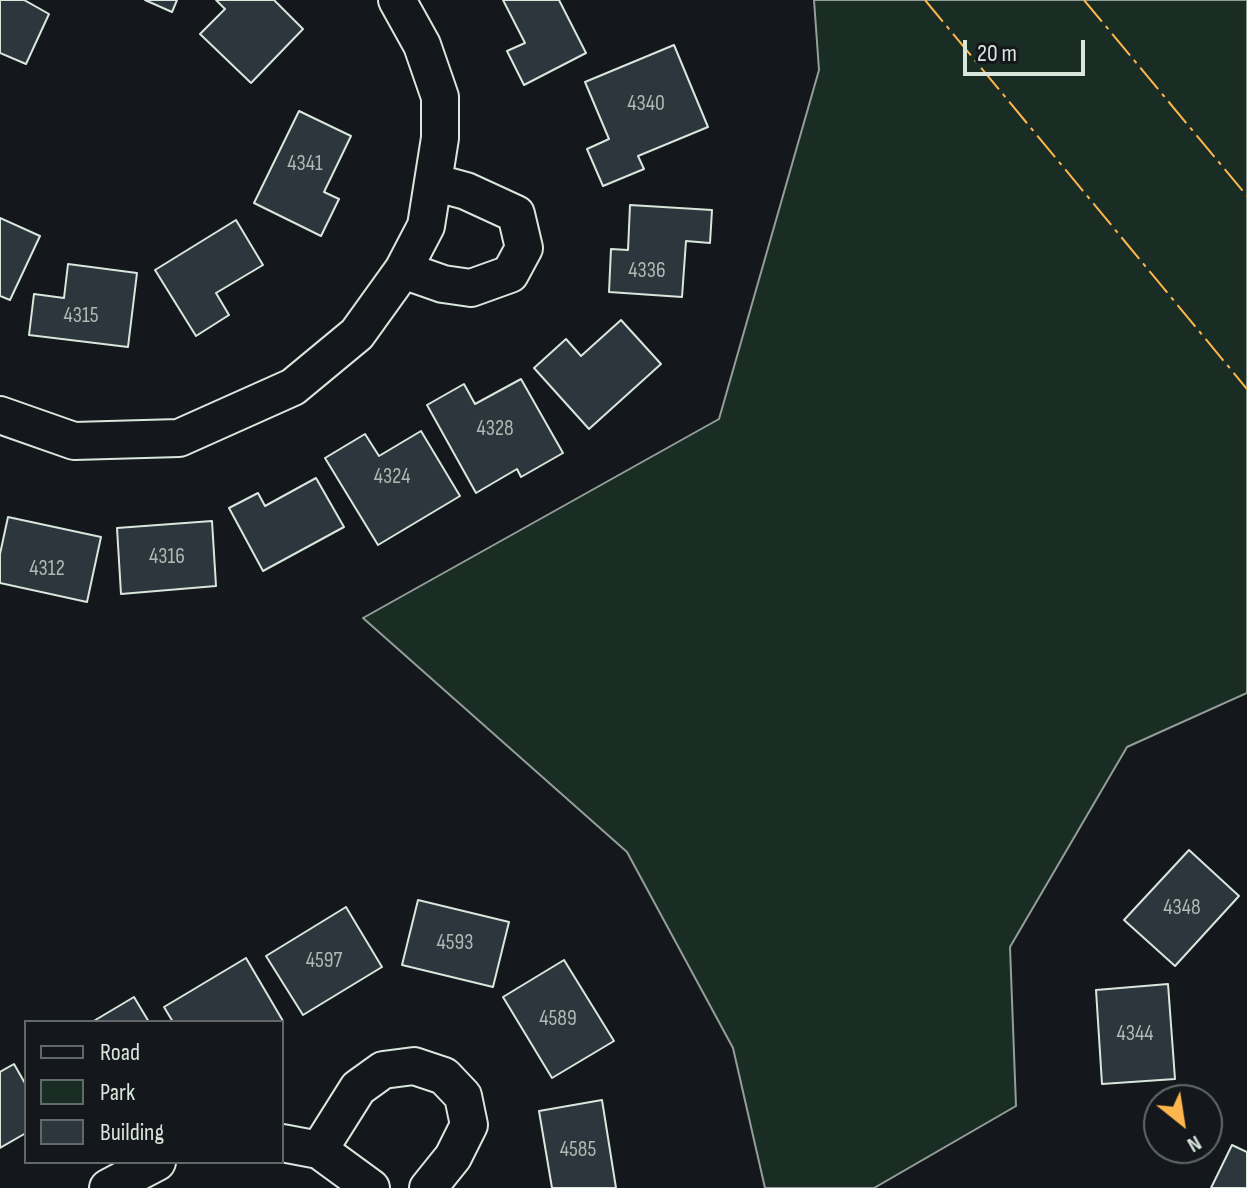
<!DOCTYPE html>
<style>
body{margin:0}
#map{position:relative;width:1247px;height:1188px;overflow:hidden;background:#14181c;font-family:"Sofia Sans Condensed",sans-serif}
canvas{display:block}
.legend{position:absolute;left:24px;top:1020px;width:260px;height:144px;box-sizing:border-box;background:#14181c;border:2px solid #626a69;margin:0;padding:10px 14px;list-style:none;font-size:24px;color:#d8e6dc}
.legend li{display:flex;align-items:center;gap:16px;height:40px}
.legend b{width:40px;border:2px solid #626a69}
.north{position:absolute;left:1143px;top:1084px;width:80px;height:80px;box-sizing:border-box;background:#14181c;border:2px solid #626a69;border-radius:50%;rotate:150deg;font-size:22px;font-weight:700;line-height:32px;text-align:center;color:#d8e6dc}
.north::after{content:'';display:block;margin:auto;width:28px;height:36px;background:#ffb74d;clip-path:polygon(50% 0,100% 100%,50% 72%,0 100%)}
.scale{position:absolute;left:963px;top:40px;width:122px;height:36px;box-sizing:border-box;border:4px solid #d8e6dc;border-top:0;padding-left:10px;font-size:24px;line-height:28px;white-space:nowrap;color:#d8e6dc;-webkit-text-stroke:6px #14181c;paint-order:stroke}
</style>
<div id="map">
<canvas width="1247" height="1188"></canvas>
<ul class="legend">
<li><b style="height:10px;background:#14181c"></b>Road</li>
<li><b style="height:22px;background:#1a2d24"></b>Park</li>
<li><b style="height:22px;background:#2c363c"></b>Building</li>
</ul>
<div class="north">N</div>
<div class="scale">20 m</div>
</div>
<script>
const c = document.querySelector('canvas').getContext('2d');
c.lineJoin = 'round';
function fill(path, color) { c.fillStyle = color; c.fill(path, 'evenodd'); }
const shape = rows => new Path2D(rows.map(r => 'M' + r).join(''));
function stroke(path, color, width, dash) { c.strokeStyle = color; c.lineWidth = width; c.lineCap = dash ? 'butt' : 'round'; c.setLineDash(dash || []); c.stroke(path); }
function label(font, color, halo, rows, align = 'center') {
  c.font = font + ' "Sofia Sans Condensed",sans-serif'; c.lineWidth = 6; c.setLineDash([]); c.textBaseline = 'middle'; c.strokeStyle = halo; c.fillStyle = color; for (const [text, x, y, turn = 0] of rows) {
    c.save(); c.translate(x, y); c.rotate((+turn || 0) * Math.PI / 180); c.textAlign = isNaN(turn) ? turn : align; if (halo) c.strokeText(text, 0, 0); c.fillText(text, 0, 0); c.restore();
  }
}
const green = shape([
 [814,0,1247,0,1247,693,1127,747,1010,947,1016,1106,874,1188,765,1188,733,1048,627,852,363,618,719,419,819,70,814,0]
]);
fill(green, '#1a2d24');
stroke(green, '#939e99', 2);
const building = shape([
 [0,0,24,0,49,14,26,64,0,53,0,0],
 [145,0,177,0,172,12,145,0],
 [216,0,274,0,303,29,251,83,200,34,225,9,216,0],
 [503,0,559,0,586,53,524,85,507,51,525,43,503,0],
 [674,45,708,127,638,156,644,169,603,186,587,149,609,139,585,82,674,45],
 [299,111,351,136,324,192,339,199,321,236,254,203,299,111],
 [630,205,712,210,710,243,686,241,682,297,609,292,611,249,628,250,630,205],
 [0,218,40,236,10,300,0,296,0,218],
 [236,220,263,265,216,293,229,315,196,336,155,270,236,220],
 [68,264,137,273,128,347,29,335,34,294,64,298,68,264],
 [621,320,661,364,589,429,534,368,566,339,581,356,621,320],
 [521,379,563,453,521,477,517,469,476,493,427,405,464,384,475,404,521,379],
 [421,431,460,496,378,545,325,458,365,434,379,456,421,431],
 [316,478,344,527,263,571,229,508,258,493,265,506,316,478],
 [8,517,101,537,87,602,0,583,0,554,8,517],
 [212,521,216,586,121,594,117,528,212,521],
 [1189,850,1239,896,1175,966,1124,920,1189,850],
 [418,900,509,922,493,987,402,965,418,900],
 [346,907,382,967,303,1015,266,956,346,907],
 [246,958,283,1021,173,1022,164,1007,246,958],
 [564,960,614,1041,552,1078,503,997,564,960],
 [1168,984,1175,1079,1102,1084,1096,990,1168,984],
 [134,997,149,1022,92,1022,134,997],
 [14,1064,26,1085,26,1133,0,1148,0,1072,14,1064],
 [602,1100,616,1188,552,1188,539,1111,602,1100],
 [1232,1145,1247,1152,1247,1188,1211,1188,1232,1145]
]);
fill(building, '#2c363c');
stroke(building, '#d8e6dc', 2);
const minor = shape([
 [403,270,443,284,471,288,510,274,524,248,516,214,466,191,433,182],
 [0,415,74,441,179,438,293,387,357,334,403,270,426,226,440,138,440,97,422,45,397,0],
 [282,1143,319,1150,371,1188],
 [319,1150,358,1088,383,1070,414,1066,444,1076,463,1096,469,1125,453,1157,428,1188],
 [108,1188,157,1162]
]);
stroke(minor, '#d8e6dc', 40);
stroke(minor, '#14181c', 36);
stroke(shape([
 [925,0,1247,389],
 [1084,0,1247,196]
]), '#ffb74d', 2, [28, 6, 4, 6]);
label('22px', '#adbab4', null, [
 ["4340",646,104],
 ["4341",305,164],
 ["4336",647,271],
 ["4315",81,316],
 ["4328",495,429],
 ["4324",392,477],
 ["4316",167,557],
 ["4312",47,569],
 ["4348",1182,908],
 ["4593",455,943],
 ["4597",324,961],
 ["4589",558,1019],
 ["4344",1135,1034],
 ["4585",578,1150]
]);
</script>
